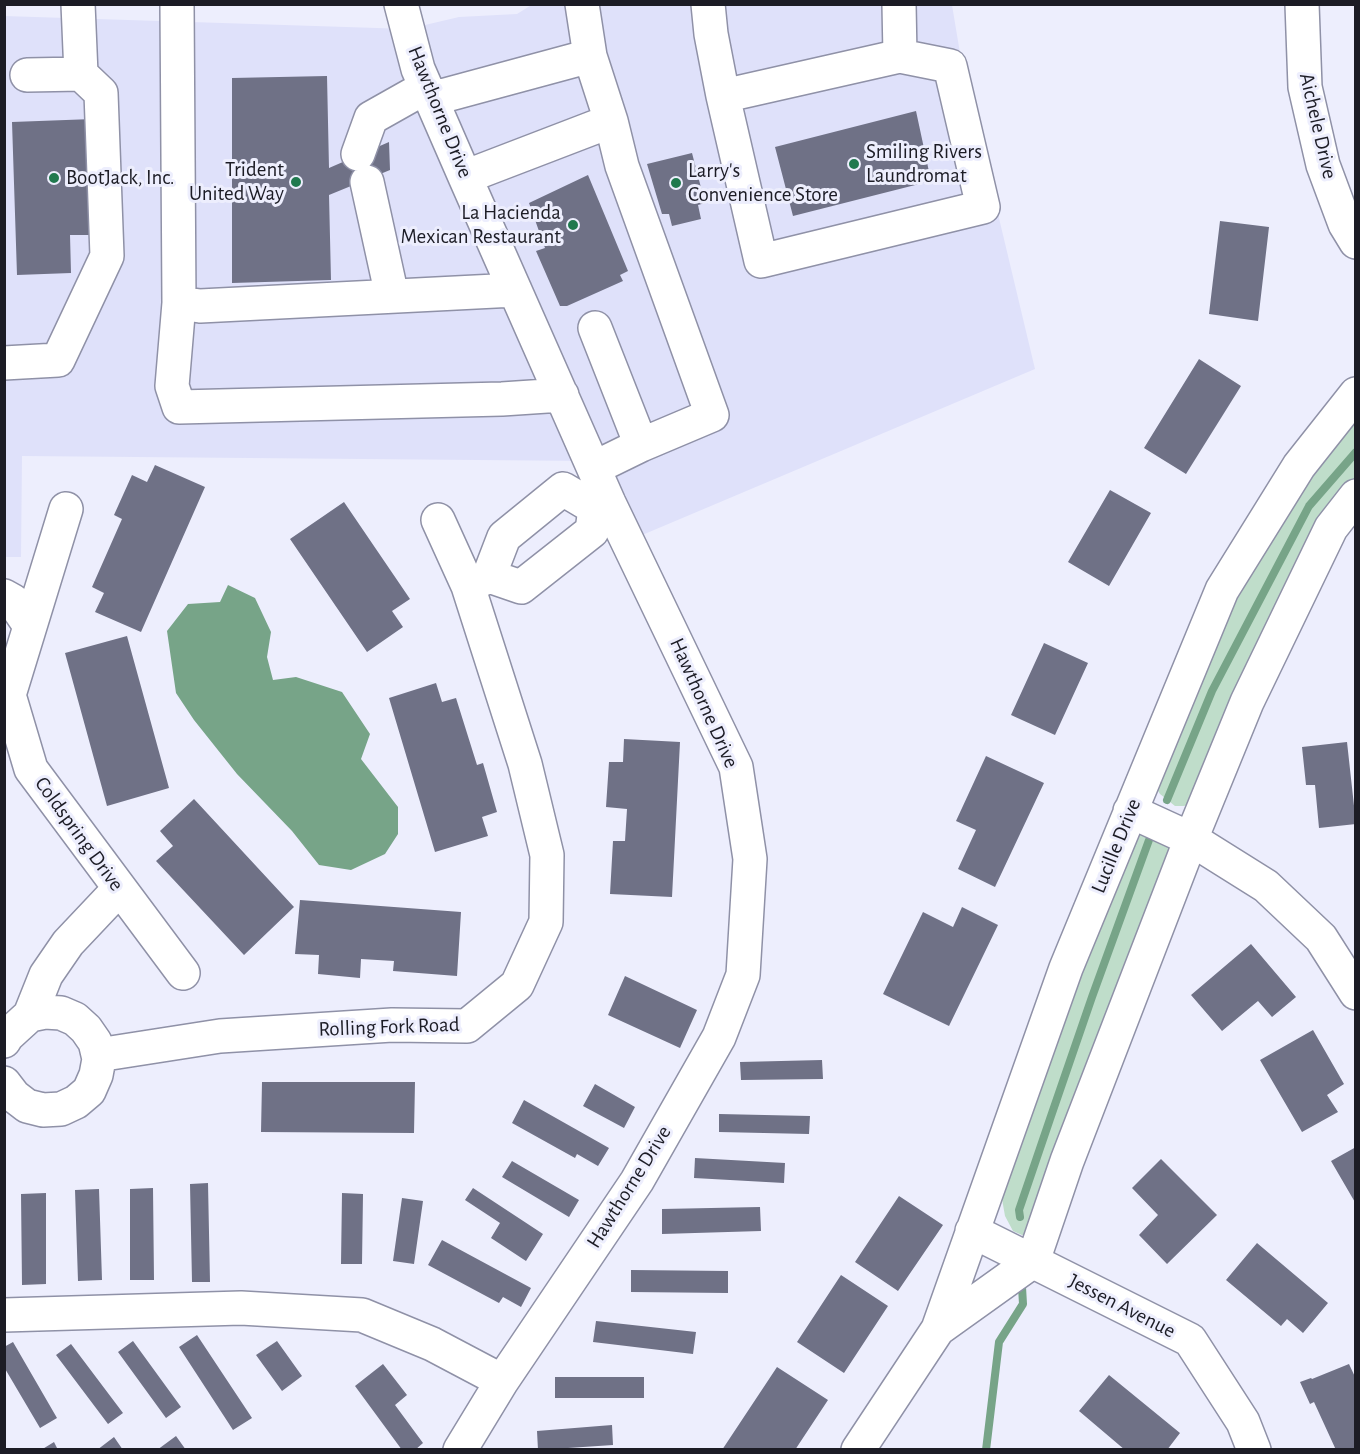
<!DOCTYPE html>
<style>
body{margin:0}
#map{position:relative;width:1360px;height:1454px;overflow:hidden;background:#edeefd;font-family:"Alegreya Sans",sans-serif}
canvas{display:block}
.frame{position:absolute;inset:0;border:6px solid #1c1c25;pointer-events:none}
</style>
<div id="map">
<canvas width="1360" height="1454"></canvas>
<div class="frame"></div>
</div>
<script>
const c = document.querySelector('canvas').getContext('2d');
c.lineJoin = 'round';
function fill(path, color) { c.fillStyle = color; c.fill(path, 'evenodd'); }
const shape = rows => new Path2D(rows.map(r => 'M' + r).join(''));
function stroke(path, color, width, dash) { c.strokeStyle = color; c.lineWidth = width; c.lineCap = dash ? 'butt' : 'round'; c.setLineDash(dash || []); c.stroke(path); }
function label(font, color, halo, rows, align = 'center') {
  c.font = font + ' "Alegreya Sans",sans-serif'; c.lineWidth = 6; c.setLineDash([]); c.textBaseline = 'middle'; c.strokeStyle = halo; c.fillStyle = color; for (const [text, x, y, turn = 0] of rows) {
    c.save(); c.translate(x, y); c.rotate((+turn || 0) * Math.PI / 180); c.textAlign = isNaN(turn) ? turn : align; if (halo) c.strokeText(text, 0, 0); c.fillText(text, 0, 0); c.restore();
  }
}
fill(shape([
 [533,4,952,5,961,59,1035,369,628,541,591,461,22,456,21,557,5,557,4,16,408,29,459,17,517,14]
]), '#dfe1fa');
fill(shape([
 [1355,421,1355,478,1338,500,1192,803,1184,806,1175,806,1160,794,1155,786,1245,576,1303,484,1347,429],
 [1139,828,1175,848,1033,1236,1022,1235,1013,1231,1005,1216,1002,1199,1009,1166,1133,836]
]), '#bfddca');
fill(shape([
 [228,585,255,598,271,632,267,657,273,680,296,677,342,692,370,734,361,759,398,807,398,834,385,854,351,870,319,865,292,831,237,774,194,720,176,693,167,631,188,604,220,602]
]), '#77a488');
stroke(shape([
 [1167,800,1212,691,1309,506,1356,452],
 [1020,1217,1019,1210,1050,1119,1092,997,1149,840],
 [986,1450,999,1342,1023,1304,1022,1287]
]), '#77a488', 8);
fill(shape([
 [327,76,329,168,389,142,390,170,329,195,331,280,232,283,232,78],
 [916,111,931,181,793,216,775,147],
 [93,119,97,235,70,235,71,273,17,275,12,122],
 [692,153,705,203,698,205,701,219,672,226,669,214,662,214,647,164],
 [588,175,628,271,620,275,623,281,567,306,560,306,536,251,545,248,529,203],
 [1220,221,1269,227,1258,321,1209,314],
 [1199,359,1241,386,1186,474,1144,448],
 [155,465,205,487,141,632,95,612,104,593,92,587,122,519,114,515,132,475,147,482],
 [1110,490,1151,513,1109,586,1068,562],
 [344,502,410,599,392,611,403,627,367,652,290,539],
 [127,636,169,788,107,806,65,653],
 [1044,643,1088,663,1055,735,1011,715],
 [436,683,442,702,456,698,477,765,483,763,497,812,482,817,488,836,435,852,389,698],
 [624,739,680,742,672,897,610,894,613,841,625,841,627,809,606,807,609,762,623,762],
 [1347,742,1356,824,1319,828,1315,785,1306,785,1302,747],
 [986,756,1044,783,995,887,958,869,976,830,956,821],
 [194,799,294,907,244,955,156,861,173,846,160,831],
 [300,900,461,912,457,976,393,971,394,961,361,959,360,978,318,974,319,955,295,954],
 [962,907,998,925,949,1026,883,994,923,912,953,927],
 [1251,944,1296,997,1272,1017,1258,1001,1222,1031,1191,995],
 [625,976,697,1010,680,1048,608,1015],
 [1313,1030,1344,1084,1327,1095,1338,1112,1302,1132,1260,1060],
 [822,1060,823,1079,741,1080,740,1062],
 [262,1082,415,1082,414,1133,261,1132],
 [595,1084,635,1107,624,1128,583,1106],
 [524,1100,609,1148,598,1166,577,1154,575,1158,512,1123],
 [719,1114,810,1116,809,1134,719,1132],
 [1356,1147,1356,1204,1331,1161],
 [695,1158,785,1163,784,1183,694,1178],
 [1161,1159,1217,1215,1167,1264,1139,1235,1158,1215,1132,1188],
 [512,1161,579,1200,569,1217,502,1177],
 [208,1183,210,1282,192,1282,190,1184],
 [153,1188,154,1280,130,1280,130,1189],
 [473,1188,543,1234,526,1261,491,1238,500,1223,465,1200],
 [99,1189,102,1280,78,1281,75,1190],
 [46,1193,46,1284,22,1285,21,1194],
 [342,1193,363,1194,362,1264,341,1264],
 [899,1196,943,1225,898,1291,855,1262],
 [402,1198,423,1201,414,1264,393,1261],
 [760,1207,761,1231,662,1234,662,1209],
 [442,1240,531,1288,521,1307,503,1297,499,1303,428,1265],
 [1257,1243,1328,1303,1303,1333,1287,1319,1281,1326,1226,1280],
 [631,1270,728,1271,728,1293,631,1292],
 [841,1275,888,1306,844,1373,797,1342],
 [596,1321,696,1332,693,1354,593,1342],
 [197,1335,252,1418,233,1430,179,1347],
 [133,1341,181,1407,166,1418,118,1352],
 [277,1341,302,1376,282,1391,256,1355],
 [13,1342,57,1418,40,1428,4,1367,4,1347],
 [71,1344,123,1413,108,1424,56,1355],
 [383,1364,407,1395,395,1405,423,1443,415,1450,402,1450,355,1386],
 [1349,1364,1356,1379,1356,1450,1336,1450,1314,1402,1310,1404,1300,1382,1311,1378,1312,1379],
 [777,1367,828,1400,795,1450,722,1450],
 [1109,1375,1180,1433,1167,1450,1125,1450,1079,1411],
 [555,1377,644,1377,644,1398,555,1398],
 [612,1425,613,1445,538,1450,537,1431],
 [176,1436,186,1450,157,1450],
 [114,1437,123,1450,97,1450],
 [54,1442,58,1450,41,1450]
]), '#6f7186');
const minor = shape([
 [78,4,81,74],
 [177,4,179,303,200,306,515,290],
 [401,4,418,69,465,177,609,503,736,767,750,859,743,975,719,1037,637,1181,502,1381,460,1450],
 [708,4,711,34,723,96,900,56,899,4],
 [1302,4,1305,87,1323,165,1345,224,1356,242],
 [723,96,761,261,983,207,950,66,900,56],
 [431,99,590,56],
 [358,154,371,118,426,87],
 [465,177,611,121,590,56,582,4],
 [367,182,392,296],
 [179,303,172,386,179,407,502,399,562,395],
 [595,328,641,445],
 [4,363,58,360,107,256,101,93,81,74,27,75],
 [594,468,641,445,712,415,622,166,611,121],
 [66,509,9,695,31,769,183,973],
 [489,576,504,537,563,489,595,508],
 [468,586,489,576,521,587,592,531,595,508],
 [4,596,13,601,30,626],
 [1130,811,1191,839,1266,886,1321,938,1356,993],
 [30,1015,46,975,68,943,119,889],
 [4,1041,7,1036,30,1015,45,1012,61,1013,75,1019,86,1029,95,1042,99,1059,96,1075,89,1091,76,1102,61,1109,43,1110,27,1106,14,1096,4,1083],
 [98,1055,220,1036,392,1025,467,1026,517,985,546,922,547,855,525,764,468,586,438,520],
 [972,1231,1190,1340,1243,1422,1254,1450],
 [4,1315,241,1308,362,1315,432,1344,502,1381],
 [938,1329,1033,1261,1067,1161,1191,839,1247,702,1331,528,1356,496],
 [858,1450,938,1329,1066,968,1222,590,1299,466,1356,394]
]);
stroke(minor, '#8f91a7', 36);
stroke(minor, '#fff', 33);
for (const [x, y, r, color] of [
 [854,164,6,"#20794e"],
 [54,178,6,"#20794e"],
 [296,182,6,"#20794e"],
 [676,183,6,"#20794e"],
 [573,225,6,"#20794e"]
]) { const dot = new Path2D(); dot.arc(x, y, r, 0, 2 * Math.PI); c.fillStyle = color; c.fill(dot); stroke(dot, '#edeefd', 2); }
label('21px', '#1c1c25', '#edeefd', [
 ["Hawthorne Drive",440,112,68],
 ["Aichele Drive",1318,126,77],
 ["Hawthorne Drive",704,703,66],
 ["Coldspring Drive",79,834,54],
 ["Lucille Drive",1116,846,-68],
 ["Rolling Fork Road",389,1027,-2],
 ["Hawthorne Drive",629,1187,-58],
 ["Jessen Avenue",1122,1306,27]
]);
label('21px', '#1c1c25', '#edeefd', [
 ["Smiling Rivers",866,152],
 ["Laundromat",866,176],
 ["Trident",284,170,"right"],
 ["United Way",284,194,"right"],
 ["Larry's",688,171],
 ["Convenience Store",688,195],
 ["BootJack, Inc.",66,178],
 ["La Hacienda",561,213,"right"],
 ["Mexican Restaurant",561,237,"right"]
], 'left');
</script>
